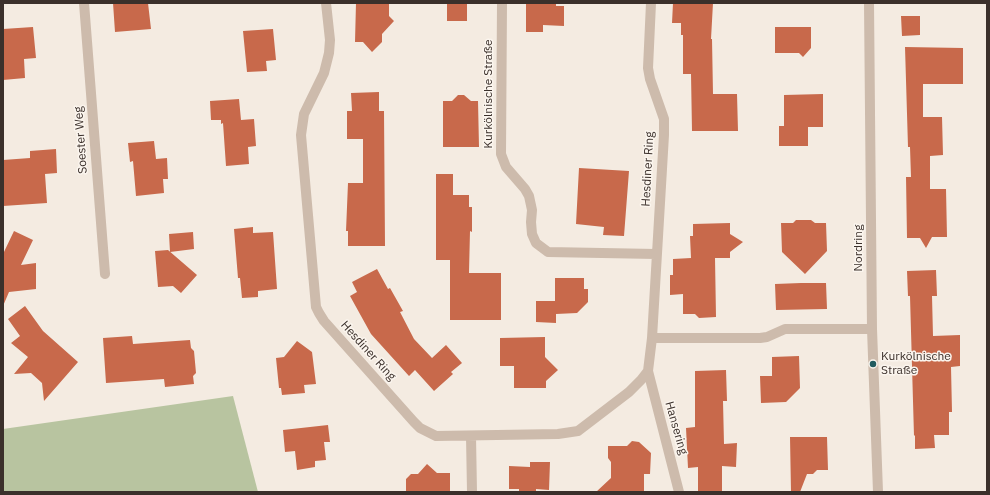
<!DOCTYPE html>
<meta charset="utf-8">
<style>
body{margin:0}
#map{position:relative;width:990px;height:495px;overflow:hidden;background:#f4ebe1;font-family:"IBM Plex Sans",sans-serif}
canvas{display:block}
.frame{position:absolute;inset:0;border:4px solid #3b302b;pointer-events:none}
</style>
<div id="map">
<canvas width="990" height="495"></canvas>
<div class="frame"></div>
</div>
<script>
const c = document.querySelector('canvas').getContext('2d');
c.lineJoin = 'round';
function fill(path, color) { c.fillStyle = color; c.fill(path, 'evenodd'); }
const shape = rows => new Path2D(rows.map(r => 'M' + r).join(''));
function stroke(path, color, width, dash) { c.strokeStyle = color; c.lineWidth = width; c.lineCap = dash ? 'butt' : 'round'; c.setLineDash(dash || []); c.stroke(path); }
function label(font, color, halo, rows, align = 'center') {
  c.font = font + ' "IBM Plex Sans",sans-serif'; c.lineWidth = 3; c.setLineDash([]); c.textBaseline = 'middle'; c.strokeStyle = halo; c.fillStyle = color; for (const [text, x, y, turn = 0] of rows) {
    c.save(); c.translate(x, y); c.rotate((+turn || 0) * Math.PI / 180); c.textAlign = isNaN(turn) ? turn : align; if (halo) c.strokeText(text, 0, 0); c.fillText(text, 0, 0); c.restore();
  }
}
fill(shape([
 [233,396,258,492,3,492,3,429]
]), '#b8c4a0');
fill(shape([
 [113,3,148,3,151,29,115,32],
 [356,3,389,3,389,16,394,21,382,34,382,42,372,52,363,42,355,42],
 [447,3,467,3,467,21,447,21],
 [526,3,556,3,556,6,564,6,564,26,543,25,543,32,526,32],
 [673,3,713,3,711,39,712,39,713,94,737,94,738,131,692,131,691,74,683,74,683,35,681,35,681,23,672,23],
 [901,16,920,16,920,35,902,36],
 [33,27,36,58,24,59,25,78,3,80,3,29],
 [775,27,811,27,811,48,803,57,799,53,775,53],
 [273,29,276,60,266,61,267,71,247,72,243,31],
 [905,47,963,48,963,84,923,84,923,117,942,117,943,155,930,156,930,189,946,189,947,237,932,237,926,248,920,238,907,238,906,177,911,177,910,147,908,147],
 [379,92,379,111,384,111,385,246,348,246,348,231,346,231,348,183,363,183,363,139,347,139,347,111,352,111,351,93],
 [823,94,823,127,808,127,808,146,779,146,779,126,784,126,784,95],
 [458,95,464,95,471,101,478,101,479,147,443,147,443,101,452,101],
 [239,99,241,120,254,119,256,146,248,147,249,164,226,166,223,123,221,124,221,120,211,120,210,101],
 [154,141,156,159,167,158,168,179,163,179,164,193,136,196,133,161,130,162,128,143],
 [56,149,57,173,45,174,47,203,3,206,3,160,30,158,30,151],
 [579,168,629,171,624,236,603,235,604,227,576,224],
 [436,174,453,174,453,195,469,195,469,207,472,207,472,232,470,231,469,273,501,273,501,320,450,320,450,260,436,260],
 [796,220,811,220,815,223,826,223,827,251,805,274,782,252,781,223,793,223],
 [730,223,730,234,743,242,730,252,730,258,715,258,716,317,699,318,695,314,683,314,683,294,670,295,670,275,673,275,673,259,691,258,690,236,693,236,693,224],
 [253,227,253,233,273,232,277,289,258,291,258,297,242,298,240,278,238,278,234,229],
 [14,231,33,240,21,265,36,263,36,289,9,292,3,306,3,254],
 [193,232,194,249,170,252,169,234],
 [168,250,197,275,181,293,173,286,158,287,155,251],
 [377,269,388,289,390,288,403,311,400,312,414,339,432,358,446,345,462,363,451,372,453,374,434,391,415,370,409,376,371,334,350,296,357,292,352,282],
 [936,270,937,296,932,296,933,336,960,335,960,366,951,367,952,412,949,412,949,435,934,435,935,448,915,449,915,435,914,436,910,296,908,296,907,271],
 [555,278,584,278,584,289,588,289,588,302,577,313,556,314,556,323,536,322,536,301,555,301],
 [801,283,826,283,827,309,776,310,775,284],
 [25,306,43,331,78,362,44,401,42,383,31,373,14,374,28,357,11,343,20,336,8,319],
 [132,336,133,344,190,340,191,348,194,351,196,373,193,376,194,384,165,387,164,379,106,383,103,338],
 [545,337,545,357,558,370,546,381,546,388,514,388,514,366,500,366,500,338],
 [297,341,312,352,316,384,304,385,305,393,282,395,281,388,279,388,276,358,284,357],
 [799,356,800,388,786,402,761,403,760,376,772,376,772,357],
 [726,370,727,401,723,401,724,444,737,443,736,467,722,466,722,491,698,491,698,467,688,468,686,428,695,427,695,371],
 [328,425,330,442,324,442,326,460,315,461,315,467,297,470,295,451,285,452,283,430],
 [790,437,827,437,828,470,817,470,813,474,807,474,800,492,791,492],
 [632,441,639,442,651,453,650,474,644,474,644,492,596,492,611,478,611,462,608,458,608,446,627,446],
 [530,462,550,462,549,490,536,489,536,492,519,492,519,489,509,489,509,466,530,467],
 [427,464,437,473,450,473,450,492,406,492,406,479,411,474,418,474]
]), '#c8694b');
stroke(shape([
 [84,3,105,274],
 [326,3,330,40,329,53,324,73,304,114,301,135,316,307,319,313,324,321,414,422,420,428,436,436,558,434,578,431,629,392,641,380,648,371,652,338,664,135,664,119,650,79,648,68,651,3],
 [502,3,501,154,506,167,525,189,529,196,532,210,531,222,532,234,536,243,548,252,656,254],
 [869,3,872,329,878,492],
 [652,338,760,338,767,337,785,329,872,329],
 [648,371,679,492],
 [471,436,472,492]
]), '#cdbbac', 10);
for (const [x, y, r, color] of [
 [873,364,4,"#1f5a5e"]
]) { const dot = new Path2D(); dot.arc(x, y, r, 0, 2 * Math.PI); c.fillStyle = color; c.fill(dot); stroke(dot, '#fbf5ee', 1.5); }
label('12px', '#3b302b', '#fbf5ee', [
 ["Kurkölnische Straße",489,94,-90],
 ["Soester Weg",81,140,-94],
 ["Hesdiner Ring",648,169,-87],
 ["Nordring",859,248,-90],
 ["Hesdiner Ring",368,351,48],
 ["Hansering",676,428,74]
]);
label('12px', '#3b302b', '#fbf5ee', [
 ["Kurkölnische",881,357],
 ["Straße",881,371]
], 'left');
</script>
